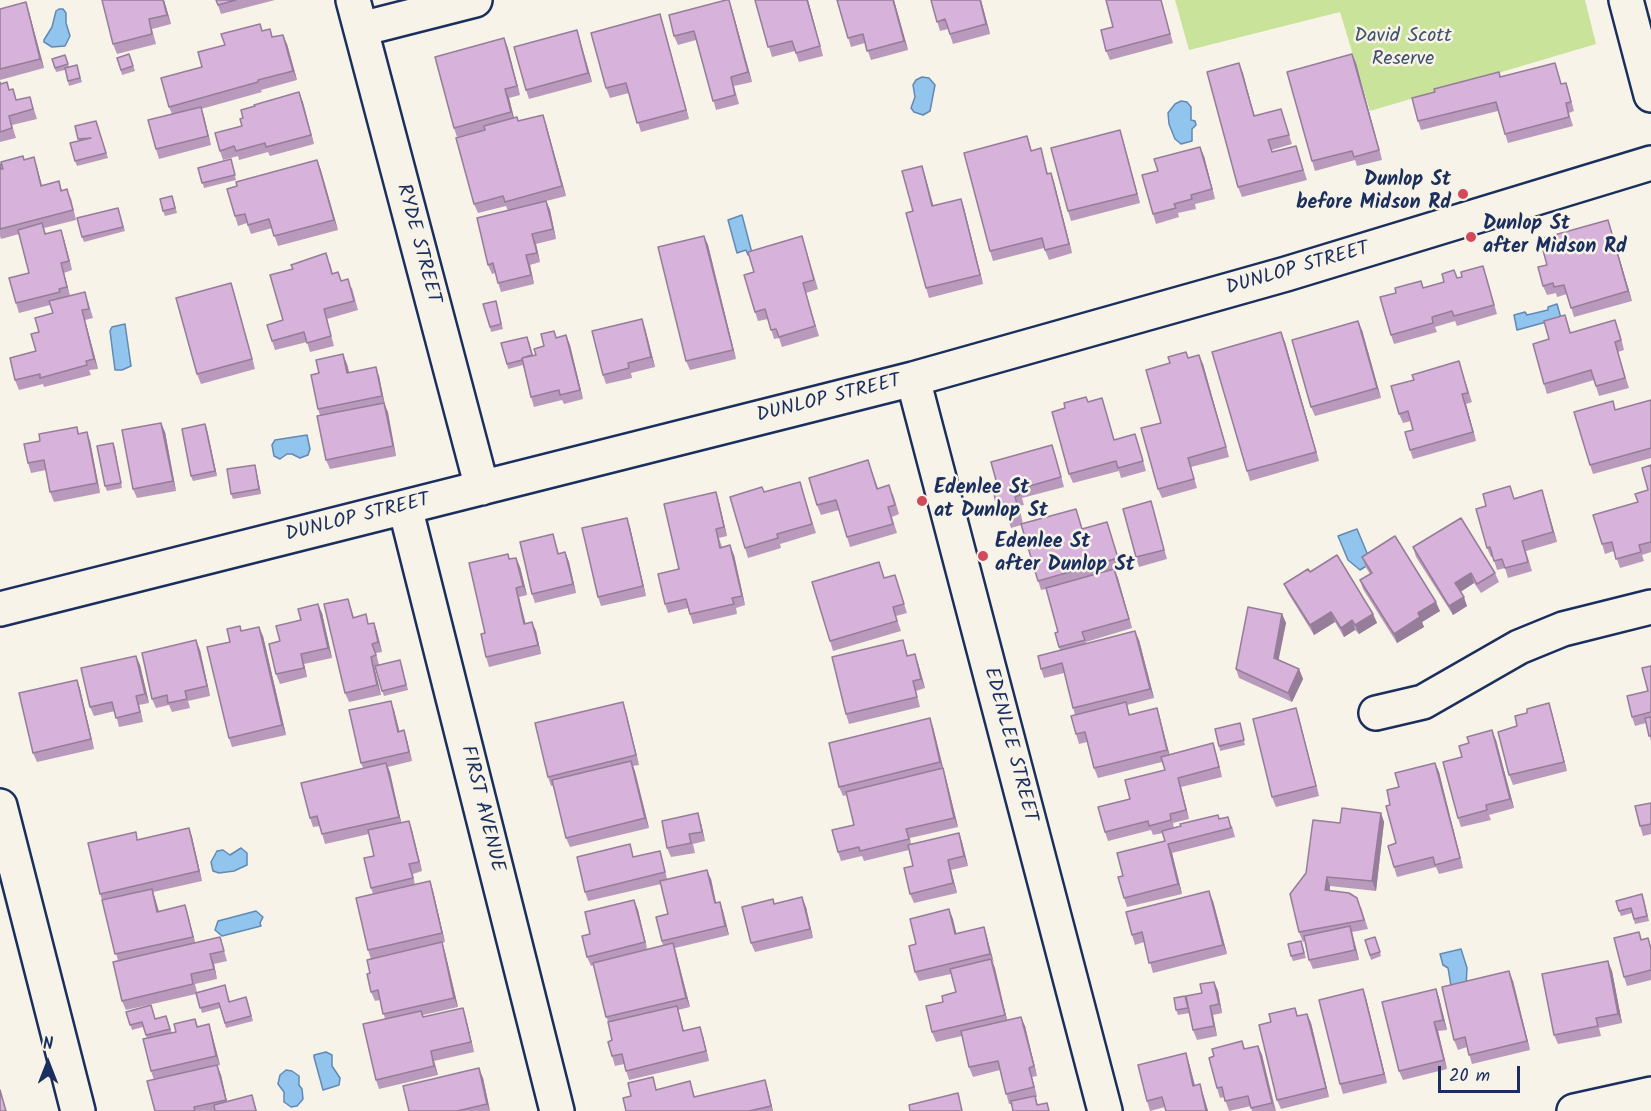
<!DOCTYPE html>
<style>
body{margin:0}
#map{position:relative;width:1651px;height:1111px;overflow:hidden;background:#f7f3e8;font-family:Kalam,sans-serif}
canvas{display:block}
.north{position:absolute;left:18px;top:1033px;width:60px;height:60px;-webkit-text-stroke:4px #f7f3e8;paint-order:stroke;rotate:0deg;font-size:16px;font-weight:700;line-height:24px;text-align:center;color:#1b2f5e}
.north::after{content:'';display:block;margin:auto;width:21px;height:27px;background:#1b2f5e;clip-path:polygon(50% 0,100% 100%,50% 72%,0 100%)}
.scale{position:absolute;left:1438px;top:1066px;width:82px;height:27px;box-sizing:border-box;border:3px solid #1b2f5e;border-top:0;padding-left:8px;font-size:18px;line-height:21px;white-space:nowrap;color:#1b2f5e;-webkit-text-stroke:4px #f7f3e8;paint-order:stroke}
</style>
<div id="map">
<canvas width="1651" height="1111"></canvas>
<div class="north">N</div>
<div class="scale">20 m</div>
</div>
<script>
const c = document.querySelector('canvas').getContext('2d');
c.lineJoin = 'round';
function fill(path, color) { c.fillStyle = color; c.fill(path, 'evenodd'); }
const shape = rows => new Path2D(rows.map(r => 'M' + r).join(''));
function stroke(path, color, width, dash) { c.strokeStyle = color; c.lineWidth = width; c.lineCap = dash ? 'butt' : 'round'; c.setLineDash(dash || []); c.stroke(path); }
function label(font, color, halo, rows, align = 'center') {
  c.font = font + ' Kalam,sans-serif'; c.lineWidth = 5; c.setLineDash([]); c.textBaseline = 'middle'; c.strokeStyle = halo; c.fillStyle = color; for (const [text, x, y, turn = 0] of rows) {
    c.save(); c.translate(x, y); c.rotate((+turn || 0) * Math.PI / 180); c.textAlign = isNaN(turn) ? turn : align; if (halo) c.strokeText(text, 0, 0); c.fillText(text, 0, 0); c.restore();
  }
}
fill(shape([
 [1175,0,1585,0,1596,44,1370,111,1340,12,1189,50]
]), '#c9e49a');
const water = shape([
 [59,9,63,9,66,13,66,23,70,36,65,46,52,47,44,42,44,40,52,27,56,11,59,9],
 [922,77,929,78,935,85,930,111,923,115,914,112,911,108,915,97,913,85,916,80,922,77],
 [1181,101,1187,102,1191,107,1191,120,1195,121,1196,125,1192,129,1192,141,1181,144,1175,139,1169,124,1168,113,1175,104,1181,101],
 [742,215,752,253,748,255,746,250,737,253,728,220,742,215],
 [1557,304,1561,318,1517,330,1514,315,1525,312,1527,315,1548,310,1548,307,1557,304],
 [125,324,131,366,122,370,115,370,110,331,112,327,125,324],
 [307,435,310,449,308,455,300,458,292,454,287,454,280,459,274,456,272,445,275,440,307,435],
 [1357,529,1367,553,1376,554,1377,559,1360,570,1348,560,1338,536,1357,529],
 [241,848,247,853,247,865,234,871,219,873,213,871,211,862,217,851,223,850,230,855,241,848],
 [256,911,263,917,260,923,261,926,222,936,215,930,218,921,256,911],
 [1461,949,1467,968,1466,986,1451,986,1448,968,1443,965,1440,954,1461,949],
 [326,1052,332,1055,332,1066,340,1078,339,1085,323,1090,314,1057,314,1055,326,1052],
 [286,1070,292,1071,299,1076,299,1085,302,1089,303,1099,297,1106,291,1107,284,1102,284,1092,278,1084,280,1075,286,1070]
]);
fill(water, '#92c5ee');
stroke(water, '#6289b4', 1.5);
const minor = shape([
 [353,0,482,488],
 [1626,0,1651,95],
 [361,29,475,0],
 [913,379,1105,1111],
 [405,507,557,1111],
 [0,609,913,379,1286,274,1651,163],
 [1376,713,1423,702,1519,647,1563,629,1651,607],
 [0,806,78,1111],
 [1574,1111,1651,1094]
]);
stroke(minor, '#1b2f5e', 38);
stroke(minor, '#f7f3e8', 33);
fill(shape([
 [164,0,171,24,152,29,156,44,117,54,113,44],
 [216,0,275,0,221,14],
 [755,0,808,0,823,56,799,62,795,51,772,57],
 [837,0,894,0,908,50,871,60,865,43,851,47],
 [931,0,981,0,990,34,953,44,948,29,940,31],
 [1106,0,1161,0,1173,43,1110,60,1106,51,1113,27],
 [0,9,29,12,44,68,0,80],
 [732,9,752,82,734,86,739,104,716,110,696,40,678,45,674,36],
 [660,14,663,24,689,119,641,132,629,93,610,98,606,88],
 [263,31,287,44,297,80,261,90,262,92,201,109,211,145,159,159,156,149,172,114,169,107,202,67,225,45],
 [504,38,520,95,509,98,514,118,519,121,543,115,546,124,566,196,546,201,550,210,556,239,536,244,540,262,530,265,534,284,501,292,495,273,492,274,488,265,508,211,506,206,478,213,474,204,485,130,457,137,454,128],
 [580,40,592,82,529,99,526,90],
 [129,54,135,71,122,75,117,58],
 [1352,54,1356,63,1382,160,1357,166,1355,160,1315,171,1312,161],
 [65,55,69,67,78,70,82,82,69,86,65,70,56,72,52,59],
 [1239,63,1255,116,1281,109,1292,144,1272,150,1272,152,1296,146,1307,180,1242,197,1238,187],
 [1555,63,1561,84,1569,92,1574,111,1569,113,1573,126,1508,143,1498,111,1421,130,1418,121,1501,77],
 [0,82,10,90,17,100,30,97,37,119,12,125,16,138,0,142],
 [299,92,314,144,270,156,268,152,239,160,238,156,223,160,220,151,242,126,243,118,255,106],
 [96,121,108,158,77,166,75,161,79,141,75,126],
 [1027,136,1032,151,1041,148,1048,174,1051,173,1054,182,1072,253,1049,260,1044,248,993,261,990,251],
 [1123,140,1140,203,1071,221,1068,211],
 [1204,156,1215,199,1195,204,1196,209,1178,213,1179,217,1156,224,1153,214,1158,171],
 [231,159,236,180,204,188,198,168],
 [24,160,37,167,42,185,59,181,62,190,71,198,76,220,44,228,46,234,64,239,72,270,64,273,70,296,88,301,93,318,85,320,98,369,89,370,91,375,44,387,43,384,19,390,15,380,36,351,39,332,53,313,50,305,19,313,16,303,29,273,19,234,1,239,0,236,0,164,2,169],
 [317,160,338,230,278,246,272,228,251,234,247,223,238,226,235,216],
 [922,166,933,206,961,199,964,208,983,284,929,298,926,288],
 [174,201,177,213,165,216,163,211],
 [118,208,125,231,84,242,82,237],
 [1608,220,1632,301,1574,317,1567,294,1557,297,1556,293,1547,295,1543,286,1547,265],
 [704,236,708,245,736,359,690,370,686,361],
 [805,246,818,289,806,293,819,336,782,347,779,338,774,339,768,319,758,321,755,312,754,272],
 [330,263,333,274,352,288,358,310,327,319,334,346,310,352,307,342,275,350,272,341,283,320],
 [1454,270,1457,278,1486,275,1497,314,1457,326,1455,321,1435,327,1437,332,1394,344,1391,335,1424,288,1444,282],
 [231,283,255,369,201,384,197,374],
 [496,301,503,329,491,332,490,327],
 [1565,315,1571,333,1619,330,1624,350,1618,352,1629,388,1599,396,1594,380,1547,394,1544,384,1549,339],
 [645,328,655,367,631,373,632,378,606,384,603,375],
 [1362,330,1381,398,1315,416,1311,407],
 [554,331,557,338,566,335,570,345,583,399,564,404,562,400,534,407,531,397,523,365,508,369,507,364,529,341,533,355,536,355,544,346],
 [1285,342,1319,461,1250,481,1247,471],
 [1188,358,1203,364,1229,457,1191,467,1197,488,1162,498,1158,489,1161,423],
 [1459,361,1472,402,1466,404,1476,441,1413,459,1410,450,1413,430,1411,421,1403,423,1399,414,1414,380],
 [347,364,349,372,379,376,396,456,330,469,326,460,320,415,318,409,319,373],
 [1102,398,1114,439,1138,443,1146,471,1121,478,1119,471,1073,483,1069,474,1088,402],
 [1651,400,1651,458,1593,474,1590,465],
 [205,424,217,476,193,481,191,476],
 [77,427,79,433,90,441,100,493,54,502,50,492,46,470,31,473,28,463,40,441],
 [165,432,176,491,137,498,133,489],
 [113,443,122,488,107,491,105,486],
 [1055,454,1064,487,1022,498,1024,505,1019,506,1023,524,1076,509,1082,529,1107,522,1121,568,1115,569,1132,628,1086,642,1086,643,1139,640,1154,698,1127,705,1130,715,1157,708,1160,718,1169,755,1216,753,1222,777,1181,787,1189,819,1173,823,1174,828,1219,819,1232,826,1235,837,1172,853,1182,894,1127,907,1124,898,1123,876,1165,841,1163,833,1153,835,1151,830,1108,841,1105,832,1130,799,1165,770,1162,762,1098,778,1094,768,1087,742,1079,744,1076,734,1075,715,1064,673,1044,678,1041,669,1060,650,1055,633,1058,632,1046,589,1041,590,1021,525,1011,528,1005,510,1000,512,996,502,997,484],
 [868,460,878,488,893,494,899,514,892,517,897,533,850,547,839,510,821,515,817,505],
 [255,465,256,469,261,494,233,499,231,494],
 [1651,465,1651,552,1642,555,1644,561,1620,568,1614,551,1605,554,1602,544,1648,490],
 [800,482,816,533,780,544,781,548,748,558,745,548,764,492],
 [1542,490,1557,542,1526,551,1532,571,1508,578,1505,568,1497,570,1493,557,1491,557,1487,548,1514,498],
 [719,502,727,536,719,538,722,547,734,555,745,605,736,608,737,614,693,624,688,608,668,613,665,604,679,569],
 [1154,511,1167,559,1139,567,1136,557],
 [630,527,646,596,601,606,598,597],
 [553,534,559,554,565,552,569,562,576,593,535,603,532,594],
 [1413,547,1495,573,1499,582,1481,593,1474,583,1460,591,1467,606,1453,615,1416,557],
 [508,554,510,559,516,558,520,567,527,595,519,597,525,623,536,631,541,654,489,667,486,657,485,633],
 [1362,557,1440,611,1422,622,1424,627,1397,643,1363,589,1360,580,1370,574,1365,566],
 [1310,572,1373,614,1377,623,1359,634,1355,630,1344,637,1335,622,1314,635,1288,593,1284,584],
 [895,575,907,613,896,616,901,631,833,651,830,641,885,578],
 [348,599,354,617,369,624,374,623,377,632,382,652,376,653,379,665,374,666,381,695,349,702,345,693],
 [322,613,332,658,304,664,307,677,280,684,276,674,280,641],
 [1282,614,1286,623,1278,660,1299,669,1303,679,1292,702,1239,678,1236,669],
 [242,631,263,636,286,735,232,747,229,738,230,642],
 [906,649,908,656,918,663,925,688,916,691,920,707,849,724,846,714],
 [200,650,210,696,188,701,190,708,172,712,169,705,156,708,152,699],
 [136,656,140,665,149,703,139,705,143,722,119,727,115,711,94,716,90,707],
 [402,665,408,690,384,696,382,691],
 [1651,666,1651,741,1646,723,1635,726,1632,717,1648,691],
 [77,680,80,689,94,749,37,762,33,753],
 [394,710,399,731,404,730,407,740,412,761,388,767,401,822,409,821,412,830,422,871,413,874,415,885,430,881,433,891,445,942,442,943,445,952,458,1007,423,1015,424,1017,463,1008,466,1018,474,1052,434,1061,438,1075,379,1089,376,1080,385,1019,380,1000,375,1001,371,992,370,973,371,959,368,950,373,894,371,888,374,856,369,834,325,844,320,826,313,827,310,818,363,768,361,763],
 [626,712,639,765,633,766,649,828,570,847,566,838,554,785,551,786,548,777],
 [1552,713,1567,771,1513,785,1509,775,1517,726],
 [1299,718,1319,796,1276,807,1272,797],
 [1240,723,1245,745,1220,751,1219,746],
 [933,727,958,827,910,838,911,844,959,833,962,842,968,866,951,870,957,893,914,903,910,894,913,866,909,850,864,861,862,856,841,861,838,852,854,825,847,795,843,796,839,787],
 [1496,740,1514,808,1489,815,1491,820,1461,827,1458,818,1462,757],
 [1435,763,1439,772,1463,868,1439,874,1436,867,1397,877,1394,867,1396,843,1390,805,1399,787],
 [1651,803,1651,834,1643,836,1640,826],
 [1381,813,1384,822,1376,891,1330,886,1330,891,1361,907,1368,929,1352,932,1359,960,1313,969,1309,960,1305,941,1303,942,1299,932,1306,873,1340,823],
 [701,823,705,841,693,844,695,853,671,857,667,848],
 [189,828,192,837,202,881,153,892,159,911,185,905,188,915,195,943,220,937,227,961,214,964,217,979,195,984,197,992,225,985,230,1002,248,1002,253,1021,226,1028,220,1008,202,1013,196,994,126,1010,122,1001,118,961,103,903,100,894,138,840],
 [660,851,663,861,667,879,711,879,716,903,720,902,723,911,729,935,675,948,690,1007,678,1010,684,1031,703,1036,709,1061,629,1080,624,1064,615,1066,612,1056,612,1040,608,1022,593,965,591,966,587,957,590,934,634,900,638,910,647,950,663,946,662,941,668,914,661,884,588,901,585,892,635,857],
 [1644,899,1649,921,1635,924,1632,913,1621,916,1619,911],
 [1213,901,1227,954,1153,973,1144,942,1135,945,1132,935],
 [806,907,813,938,755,952,751,943],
 [949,909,956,934,984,927,987,937,1007,1020,1025,1026,1037,1076,1032,1077,1037,1097,1035,1097,1038,1105,1050,1111,1009,1104,1000,1070,973,1077,969,1067,962,1036,936,1042,932,1032,943,1002,956,992,951,974,919,981,915,972,916,944],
 [1639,932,1642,940,1648,938,1651,946,1651,980,1627,986,1624,977],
 [1375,937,1381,956,1371,960,1365,940],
 [1301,941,1306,958,1293,961,1291,956],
 [1612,971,1622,1023,1599,1028,1601,1036,1558,1044,1554,1035],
 [1513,981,1530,1050,1472,1064,1467,1047,1458,1050,1454,1040],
 [1214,982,1218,991,1222,1013,1213,1015,1217,1036,1197,1040,1193,1030,1202,993],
 [1363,989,1366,998,1387,1083,1343,1094,1340,1084],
 [1436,989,1439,998,1447,1030,1438,1031,1447,1069,1403,1080,1399,1071],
 [1185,996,1190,1013,1178,1015,1176,1010],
 [1295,1008,1298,1016,1307,1014,1311,1023,1329,1097,1281,1109,1277,1100,1271,1022],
 [153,1010,155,1019,166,1016,172,1033,176,1032,195,1019,198,1027,209,1024,212,1034,220,1065,217,1066,221,1075,227,1102,252,1095,257,1111,155,1111,154,1080,151,1071,147,1038,143,1027,132,1030,126,1012],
 [1242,1041,1245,1049,1258,1046,1262,1055,1276,1111,1252,1111,1251,1106,1229,1111,1224,1097,1220,1098,1217,1088,1214,1056],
 [1189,1063,1195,1085,1203,1094,1208,1111,1166,1111,1165,1107,1150,1111,1147,1101],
 [483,1078,490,1111,409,1111],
 [657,1089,693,1091,695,1097,768,1090,773,1111,626,1111]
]), '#b999bc');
fill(shape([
 [163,0,164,0,171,24,167,15],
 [729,0,732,9,752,82,748,72],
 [807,0,808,0,823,56,820,46],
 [893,0,894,0,908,50,904,41],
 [980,0,981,0,990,34,986,24],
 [26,2,29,12,44,68,40,59],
 [660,14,663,24,689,119,686,110],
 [577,30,580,40,592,82,588,73],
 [283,35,287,44,297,80,293,71],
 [504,38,508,48,520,95,517,86],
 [1352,54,1356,63,1382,160,1379,150],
 [1239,63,1243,73,1257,126,1254,116],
 [505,89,509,98,515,122,511,112],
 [299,92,303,102,314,144,311,135],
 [201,107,204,116,211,145,208,136],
 [543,115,546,124,566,196,562,186],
 [1120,130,1123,140,1140,203,1137,194],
 [1200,147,1204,156,1215,199,1212,189],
 [34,157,37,167,44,195,41,186],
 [317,160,321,170,338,230,334,220],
 [922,166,925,175,936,215,932,206],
 [1051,173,1054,182,1072,253,1069,244],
 [961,199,964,208,983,284,980,275],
 [546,201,550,210,556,239,553,229],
 [1608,220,1611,229,1632,301,1628,291],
 [61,230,64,239,72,270,69,261],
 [532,234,536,244,540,262,537,253],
 [704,236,708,245,736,359,733,350],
 [526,255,530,265,534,284,531,275],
 [61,263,64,273,70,296,67,287],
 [231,283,234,292,255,369,252,359],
 [82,310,85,320,98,369,94,359],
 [642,319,645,328,655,367,651,357],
 [1358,321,1362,330,1381,398,1377,388],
 [1281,332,1285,342,1319,461,1316,452],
 [566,335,570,345,583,399,580,390],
 [343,354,347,364,351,382,347,373],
 [1199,355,1203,364,1229,457,1226,447],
 [376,367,379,376,385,406,382,396],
 [1462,394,1466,404,1476,441,1473,432],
 [384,403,388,412,396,456,393,446],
 [161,423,165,432,176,491,173,481],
 [205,424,207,429,217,476,215,471],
 [87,432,90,441,100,493,97,483],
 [113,443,115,448,122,488],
 [255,465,256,469,261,494,259,489],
 [1542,490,1545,500,1557,542,1553,532],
 [716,492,719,502,727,536,724,527],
 [627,518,630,527,646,596,643,586],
 [730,545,734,555,745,605,742,596],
 [565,552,569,562,576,593,573,584],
 [516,558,520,567,527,595,523,586],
 [1114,569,1118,578,1132,628,1129,619],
 [1471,573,1474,583,1459,593,1455,583],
 [516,588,519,597,528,633,524,624],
 [1464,597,1467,606,1453,615,1449,606],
 [1436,602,1440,611,1422,622,1424,627,1397,643,1394,634,1418,613],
 [318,604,322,613,332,658,328,648],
 [1331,612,1335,622,1314,635,1310,625],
 [1282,614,1286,623,1277,668,1274,658],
 [1373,614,1377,623,1359,634,1355,625],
 [1352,620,1355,630,1344,637,1341,628],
 [532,622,536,631,541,654,538,645],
 [374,623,377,632,382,652,378,642],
 [259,627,263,636,286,735,282,725],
 [1135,631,1139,640,1154,698,1150,689],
 [196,640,200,650,210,696,207,686],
 [301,654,304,664,307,677,304,668],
 [915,654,918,663,925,688,921,679],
 [136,656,140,665,149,703,145,694],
 [371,657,374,666,381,695,377,685],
 [1299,669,1303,679,1292,702,1288,693],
 [77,680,80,689,94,749,91,739],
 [136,696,139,705,143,722,140,712],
 [391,701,394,710,402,741,398,732],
 [623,702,626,712,639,765,636,755],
 [1549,703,1552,713,1567,771,1564,762],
 [1157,708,1160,718,1171,760,1167,750],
 [1296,708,1299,718,1319,796,1316,786],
 [930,718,933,727,944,772,940,762],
 [404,730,407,740,412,761,409,752],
 [1492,730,1496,740,1514,808,1510,799],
 [1213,743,1216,753,1222,777,1219,767],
 [631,761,635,771,649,828,645,818],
 [386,763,390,772,402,826,399,817],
 [1435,763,1439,772,1463,868,1460,858],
 [943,768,946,778,958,827,954,818],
 [1178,778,1181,787,1189,819,1186,810],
 [698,813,701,823,705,841,702,832],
 [1381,813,1384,822,1376,891,1372,881],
 [409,821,412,830,422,871,419,862],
 [189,828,192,837,202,881,199,871],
 [959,833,962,842,968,866,964,856],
 [1168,844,1172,853,1182,894,1178,884],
 [948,860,951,870,957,893,953,883],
 [707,870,711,879,718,912,715,903],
 [1327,877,1330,886,1328,900,1325,890],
 [430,881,433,891,445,942,442,933],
 [152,889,155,898,161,921,157,912],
 [1209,891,1213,901,1227,954,1223,945],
 [802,897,806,907,813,938,810,929],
 [634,900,638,910,648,952,645,942],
 [720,902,723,911,729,935,725,926],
 [185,905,188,915,196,946,193,937],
 [949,909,953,919,959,944,955,934],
 [1350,926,1353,936,1359,960,1355,950],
 [984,927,987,937,994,963,990,954],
 [442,942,445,952,458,1007,454,998],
 [673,943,676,953,690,1007,686,998],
 [210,954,214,964,217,979,214,969],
 [991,959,995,968,1008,1024,1005,1015],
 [1608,961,1612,971,1622,1023,1618,1014],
 [1509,971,1513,981,1530,1050,1527,1041],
 [1214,982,1218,991,1222,1013,1219,1004],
 [1363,989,1366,998,1387,1083,1384,1074],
 [1436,989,1439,998,1447,1030,1443,1020],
 [677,1006,680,1016,686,1040,683,1031],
 [1210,1006,1213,1015,1217,1036,1214,1026],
 [463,1008,466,1018,474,1052,471,1042],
 [1307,1014,1311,1023,1329,1097,1326,1088],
 [1021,1017,1025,1026,1037,1076,1034,1066],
 [1434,1022,1438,1031,1447,1069,1444,1060],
 [209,1024,212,1034,220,1065,216,1056],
 [700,1027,703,1036,709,1061,706,1051],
 [1258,1046,1262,1055,1275,1111,1272,1103],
 [431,1051,434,1061,438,1075,434,1066],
 [1186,1053,1189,1063,1197,1095,1193,1086],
 [217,1065,221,1075,229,1110,226,1100],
 [479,1068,483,1078,490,1111,487,1104],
 [1029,1068,1032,1077,1037,1097,1034,1087],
 [765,1080,768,1090,773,1111,771,1106],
 [1200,1084,1203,1094,1208,1111,1206,1111]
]), '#967d99');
const building = shape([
 [102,0,163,0,167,15,149,19,152,34,113,44,102,0],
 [216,0,236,0,218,5,216,0],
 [726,0,729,0,748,72,731,77,735,95,713,101,694,31,674,36,669,15,726,0],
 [755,0,807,0,820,46,796,53,792,41,768,47,755,0],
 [837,0,893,0,904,41,867,51,863,34,848,38,837,0],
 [931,0,980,0,986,24,950,34,945,19,937,22,931,0],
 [1106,0,1161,0,1170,34,1106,51,1101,30,1113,27,1106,0],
 [26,2,40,59,0,69,0,9,26,2],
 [660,14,686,110,637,123,626,83,606,88,591,33,660,14],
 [260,24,262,31,270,29,272,37,283,35,293,71,258,80,258,82,169,107,161,78,202,67,198,52,225,45,221,34,260,24],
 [577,30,588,73,526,90,514,47,577,30],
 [504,38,517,86,505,89,511,112,454,128,435,57,504,38],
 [129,54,133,66,121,70,117,58,129,54],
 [1352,54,1379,150,1354,157,1352,151,1312,161,1287,72,1352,54],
 [65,55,68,64,55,68,52,59,65,55],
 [1239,63,1254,116,1281,109,1289,135,1268,140,1272,152,1296,146,1303,170,1238,187,1207,72,1239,63],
 [1555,63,1561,84,1566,83,1571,102,1566,103,1569,117,1505,134,1496,102,1418,121,1412,98,1435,92,1434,89,1499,72,1500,77,1555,63],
 [77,65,80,78,68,81,65,68,77,65],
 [0,82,1,84,7,82,9,90,13,89,16,100,30,97,33,109,9,116,12,128,0,132,0,82],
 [299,92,311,135,266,147,265,143,236,151,234,146,220,151,215,133,242,126,240,119,243,118,241,110,255,106,254,105,299,92],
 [201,107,208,136,156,149,148,120,201,107],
 [543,115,562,186,505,202,503,196,474,204,456,138,485,130,484,126,517,117,518,121,543,115],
 [96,121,106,153,75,161,70,143,91,138,78,139,75,126,96,121],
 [1120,130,1137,194,1068,211,1051,148,1120,130],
 [1027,136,1031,151,1041,148,1047,174,1051,173,1069,244,1045,250,1042,238,990,251,964,153,1027,136],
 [1200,147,1212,189,1191,195,1192,199,1174,204,1176,208,1153,214,1142,175,1158,171,1154,159,1200,147],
 [23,156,24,160,34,157,41,186,59,181,61,191,67,189,73,210,0,229,0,164,1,169,3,169,1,162,23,156],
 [231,159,235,175,202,183,198,168,231,159],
 [317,160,334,220,274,236,269,219,248,225,245,214,235,216,227,189,237,186,236,182,317,160],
 [922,166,932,206,961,199,980,275,926,288,906,213,913,211,902,171,922,166],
 [172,196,175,208,163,211,160,199,172,196],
 [546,201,553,229,532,234,537,253,526,255,531,275,498,283,493,263,488,265,477,218,546,201],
 [118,208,123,227,82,237,77,218,118,208],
 [1608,220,1628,291,1571,308,1564,285,1554,287,1553,283,1543,286,1538,267,1547,265,1540,239,1608,220],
 [42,223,45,234,61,230,69,261,61,263,67,287,59,289,60,292,16,303,9,278,29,273,18,230,42,223],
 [704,236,733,350,686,361,658,247,704,236],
 [802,236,814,280,803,283,815,326,779,337,776,329,771,330,765,309,755,312,744,275,754,272,748,252,802,236],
 [326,253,332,274,338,272,341,281,348,279,354,301,324,309,331,336,307,343,304,332,272,341,267,325,283,320,270,275,293,269,291,265,326,253],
 [1483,266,1494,305,1454,316,1452,311,1432,317,1433,323,1391,335,1380,297,1396,293,1395,288,1421,281,1423,288,1444,282,1442,274,1454,270,1457,278,1462,277,1461,272,1483,266],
 [231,283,252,359,197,374,176,298,231,283],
 [85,292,89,309,82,310,94,359,86,361,87,365,40,378,40,374,15,380,10,358,36,351,31,334,39,332,35,318,53,313,49,301,85,292],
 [496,301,501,324,490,327,483,304,496,301],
 [1565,315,1570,333,1615,320,1621,340,1615,342,1625,378,1596,386,1591,370,1544,384,1533,344,1549,339,1544,321,1565,315],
 [642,319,651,357,628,363,629,368,603,375,592,331,642,319],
 [1358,321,1377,388,1311,407,1292,340,1358,321],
 [554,331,556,338,566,335,580,390,560,395,559,390,531,397,522,358,536,355,534,349,544,346,541,334,554,331],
 [1281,332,1316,452,1247,471,1212,352,1281,332],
 [527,337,532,355,522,358,522,360,507,364,501,343,527,337],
 [1186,352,1188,358,1199,355,1226,447,1188,458,1194,479,1158,489,1141,428,1161,423,1146,370,1170,363,1168,357,1186,352],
 [343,354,347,373,376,367,382,396,318,409,311,375,319,373,316,360,343,354],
 [1459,361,1468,393,1462,394,1473,432,1410,450,1405,432,1413,430,1408,411,1399,414,1391,386,1414,380,1412,375,1459,361],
 [1086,397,1088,402,1102,398,1114,440,1135,434,1143,461,1118,468,1116,461,1069,474,1052,412,1065,408,1064,403,1086,397],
 [1651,400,1651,448,1590,465,1574,412,1613,401,1615,410,1651,400],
 [384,403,393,446,326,460,317,416,384,403],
 [161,423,173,481,133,489,122,430,161,423],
 [205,424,215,471,191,476,182,429,205,424],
 [77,427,78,434,87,432,97,483,50,492,44,460,28,463,24,444,40,441,39,434,77,427],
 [113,443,121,483,105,486,97,446,113,443],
 [1052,445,1061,477,1019,489,1020,495,1015,497,1020,514,1007,518,1002,500,996,502,992,486,997,484,991,462,1052,445],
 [868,460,877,489,889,485,895,505,888,507,893,524,847,537,836,500,817,505,809,478,868,460],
 [255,465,259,489,231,494,227,469,255,465],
 [1651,465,1651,542,1639,545,1641,552,1616,559,1612,542,1602,544,1593,515,1638,502,1635,494,1648,490,1642,468,1651,465],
 [800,482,812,524,777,534,778,538,745,548,730,497,762,487,764,492,800,482],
 [1510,486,1514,499,1542,490,1553,532,1522,541,1528,562,1505,568,1502,559,1494,561,1490,547,1487,548,1476,509,1486,506,1483,494,1510,486],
 [716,492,724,527,716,529,720,548,730,545,742,596,732,598,734,604,690,614,686,599,665,604,658,574,679,569,664,504,716,492],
 [1151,501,1164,550,1136,557,1123,509,1151,501],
 [1076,509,1082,529,1107,522,1118,558,1038,581,1021,524,1076,509],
 [627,518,643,586,598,597,582,528,627,518],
 [1461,518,1495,573,1477,584,1471,573,1455,583,1464,597,1449,606,1413,547,1461,518],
 [553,534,558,554,565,552,573,584,532,594,520,542,553,534],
 [1395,536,1436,602,1418,613,1420,617,1394,634,1360,580,1372,573,1362,557,1395,536],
 [508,554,509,559,516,558,523,586,516,588,524,624,532,622,538,645,486,657,481,634,485,633,469,563,508,554],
 [1337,555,1373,614,1355,625,1352,620,1341,628,1331,612,1310,625,1284,584,1308,569,1310,572,1337,555],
 [879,562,884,578,895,575,904,604,893,607,897,621,830,641,812,582,879,562],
 [1114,569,1129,619,1082,632,1085,640,1059,647,1055,633,1058,632,1046,588,1114,569],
 [348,599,353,618,366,614,368,624,374,623,378,642,372,644,376,655,371,657,377,685,345,693,324,604,348,599],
 [318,604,328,648,301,654,304,668,276,674,269,644,280,641,276,626,301,620,298,609,318,604],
 [1248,607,1282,614,1274,658,1299,669,1288,693,1236,669,1248,607],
 [240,626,241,631,259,627,282,725,229,738,207,647,230,642,227,629,240,626],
 [1135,631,1150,689,1073,708,1062,663,1041,669,1038,656,1135,631],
 [196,640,207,686,185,691,187,699,168,703,167,695,152,699,142,653,196,640],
 [903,640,907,656,915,654,921,679,913,681,917,697,846,714,832,657,903,640],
 [136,656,145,694,136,696,140,712,116,718,112,702,90,707,81,668,136,656],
 [400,660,406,685,382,691,375,666,400,660],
 [1651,666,1651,712,1632,717,1627,696,1648,691,1642,668,1651,666],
 [77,680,91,739,33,753,19,693,77,680],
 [391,701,398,732,404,730,409,752,361,763,349,710,391,701],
 [623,702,636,755,548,777,535,723,623,702],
 [1126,702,1129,715,1157,708,1167,750,1094,768,1085,732,1076,734,1071,716,1126,702],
 [1549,703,1564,762,1509,775,1498,732,1517,726,1515,716,1527,713,1527,709,1549,703],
 [1296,708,1316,786,1272,797,1253,719,1296,708],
 [1651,717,1651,736,1649,736,1645,718,1651,717],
 [930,718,940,762,839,787,829,743,930,718],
 [1240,723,1244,740,1219,746,1215,729,1240,723],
 [1492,730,1510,799,1486,805,1487,810,1458,818,1443,762,1462,757,1459,746,1469,743,1467,737,1492,730],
 [1213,743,1219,767,1178,778,1186,810,1170,814,1171,820,1149,826,1148,821,1105,832,1098,807,1130,799,1125,780,1165,770,1161,757,1213,743],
 [631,761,645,818,566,838,552,780,631,761],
 [386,763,399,817,322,834,317,816,310,818,301,783,386,763],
 [1435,763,1460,858,1435,865,1433,857,1394,867,1388,846,1396,843,1386,806,1390,805,1387,790,1399,787,1395,773,1435,763],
 [943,768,954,818,906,829,909,839,860,851,859,847,838,852,832,830,854,825,846,792,943,768],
 [1651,803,1651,824,1640,826,1635,806,1651,803],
 [1342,808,1381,813,1372,881,1327,877,1325,890,1349,893,1357,898,1364,920,1299,932,1290,894,1306,873,1313,820,1340,823,1342,808],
 [698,813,702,832,689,834,691,843,667,848,662,821,698,813],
 [1218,815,1219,819,1228,817,1231,828,1168,844,1178,884,1124,898,1118,877,1123,876,1117,853,1165,841,1162,831,1181,826,1180,824,1218,815],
 [409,821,419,862,409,864,413,878,371,888,364,858,374,856,368,830,409,821],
 [189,828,199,871,100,894,88,843,136,832,137,840,189,828],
 [959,833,964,856,948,860,953,883,910,894,904,868,913,866,908,845,959,833],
 [630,844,633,857,660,851,665,872,585,892,577,857,630,844],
 [707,870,715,903,720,902,725,926,662,941,656,917,668,914,660,881,707,870],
 [430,881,442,933,368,950,356,898,430,881],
 [152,889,157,912,185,905,193,937,115,954,102,900,152,889],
 [1209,891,1223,945,1149,963,1142,932,1132,935,1126,912,1209,891],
 [1642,894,1647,916,1634,919,1631,908,1619,911,1616,901,1642,894],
 [802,897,810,929,751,943,742,907,773,899,774,904,802,897],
 [634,900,645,942,587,957,582,936,590,934,585,912,634,900],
 [949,909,955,934,984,927,990,954,915,972,909,946,916,944,910,919,949,909],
 [1350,926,1355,950,1309,960,1304,936,1350,926],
 [1639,932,1641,940,1648,938,1651,949,1651,970,1624,977,1614,938,1639,932],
 [220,937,224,951,210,954,214,969,191,974,193,984,122,1001,113,962,220,937],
 [1375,937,1380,952,1370,955,1365,940,1375,937],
 [1301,941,1304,953,1291,956,1288,944,1301,941],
 [442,942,454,998,383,1014,378,990,371,992,367,974,370,973,367,960,442,942],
 [673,943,686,998,606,1017,593,963,673,943],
 [991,959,1005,1015,932,1032,926,1006,943,1002,942,996,956,992,950,969,991,959],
 [1608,961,1618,1014,1596,1018,1598,1026,1554,1035,1542,974,1608,961],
 [1509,971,1527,1041,1469,1055,1465,1037,1454,1040,1442,987,1509,971],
 [1214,982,1219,1004,1210,1006,1214,1026,1193,1030,1186,996,1202,993,1200,984,1214,982],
 [225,985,229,1002,246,997,251,1016,225,1023,219,1003,200,1008,196,993,225,985],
 [1363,989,1384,1074,1340,1084,1319,1000,1363,989],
 [1436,989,1443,1020,1434,1022,1444,1060,1399,1071,1382,1002,1436,989],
 [1185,996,1188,1008,1176,1010,1174,998,1185,996],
 [151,1005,155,1019,166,1016,170,1029,146,1035,142,1022,130,1025,126,1012,151,1005],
 [677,1006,683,1031,700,1027,706,1051,626,1071,622,1054,612,1056,608,1042,612,1040,608,1022,677,1006],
 [463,1008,471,1042,431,1051,434,1066,376,1080,363,1024,421,1011,423,1017,463,1008],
 [1295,1008,1297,1016,1307,1014,1326,1088,1277,1100,1259,1025,1271,1022,1269,1014,1295,1008],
 [1021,1017,1034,1066,1029,1068,1034,1087,1006,1094,998,1061,969,1067,961,1031,1021,1017],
 [195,1019,197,1027,209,1024,216,1056,151,1071,143,1039,176,1032,174,1024,195,1019],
 [1242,1041,1244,1049,1258,1046,1272,1103,1251,1108,1248,1096,1225,1101,1222,1087,1217,1088,1209,1058,1214,1056,1212,1049,1242,1041],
 [1186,1053,1193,1086,1200,1084,1206,1111,1166,1111,1162,1097,1147,1101,1138,1065,1186,1053],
 [217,1065,226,1100,194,1107,195,1111,155,1111,147,1081,217,1065],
 [479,1068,487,1104,457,1111,409,1111,403,1086,479,1068],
 [653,1077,656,1090,690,1081,694,1097,765,1080,771,1106,749,1111,626,1111,623,1098,631,1096,628,1083,653,1077],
 [0,1090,6,1111,0,1111,0,1090],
 [958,1093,962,1111,910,1111,909,1105,958,1093],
 [252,1095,256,1111,215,1111,214,1105,252,1095],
 [1035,1096,1037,1105,1047,1103,1049,1111,1013,1111,1011,1101,1035,1096]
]);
fill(building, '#d7b2db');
stroke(building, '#967d99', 1.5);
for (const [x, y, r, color] of [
 [1463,194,6,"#d1495b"],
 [1471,237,6,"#d1495b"],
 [922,501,6,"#d1495b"],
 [983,556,6,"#d1495b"]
]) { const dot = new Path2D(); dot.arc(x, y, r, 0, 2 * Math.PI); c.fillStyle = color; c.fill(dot); stroke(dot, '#f7f3e8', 2); }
label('20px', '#3e536a', '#f7f3e8', [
 ["David Scott",1403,38],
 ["Reserve",1403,61]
]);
label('bold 20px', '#1b2f5e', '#f7f3e8', [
 ["Dunlop St",1451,182,"right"],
 ["before Midson Rd",1451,205,"right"],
 ["Dunlop St",1483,226],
 ["after Midson Rd",1483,249],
 ["Edenlee St",934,490],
 ["at Dunlop St",934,513],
 ["Edenlee St",995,544],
 ["after Dunlop St",995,567]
], 'left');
label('20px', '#1b2f5e', '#f7f3e8', [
 ["RYDE STREET",417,244,75],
 ["DUNLOP STREET",1298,270,-16],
 ["DUNLOP STREET",829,400,-14],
 ["DUNLOP STREET",358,519,-14],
 ["EDENLEE STREET",1009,745,75],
 ["FIRST AVENUE",481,809,76]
]);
</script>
